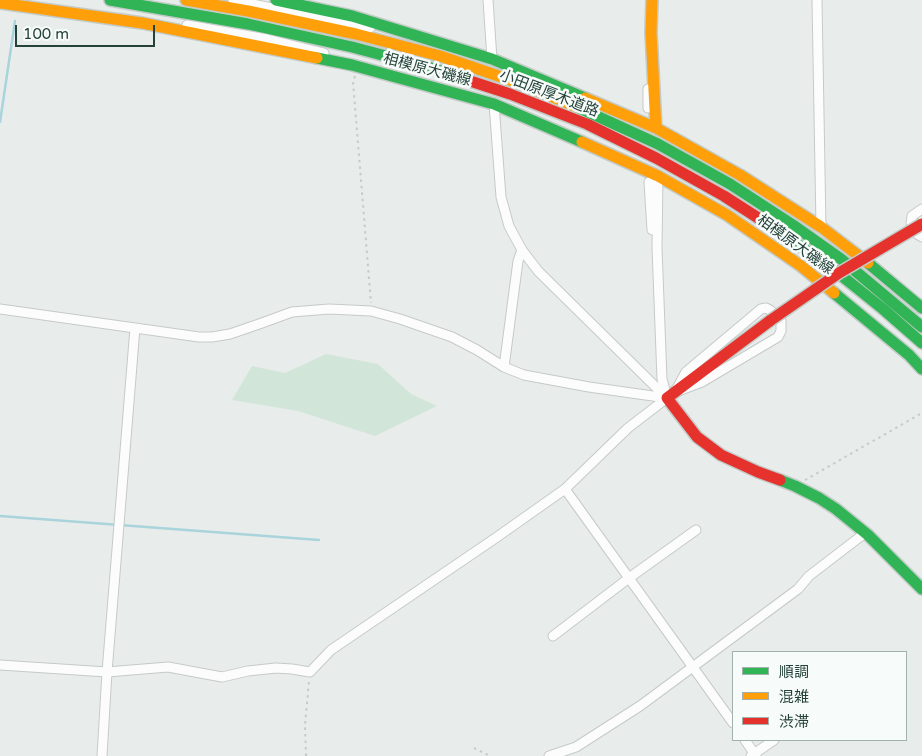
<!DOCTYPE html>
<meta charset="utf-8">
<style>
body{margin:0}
#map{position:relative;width:922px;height:756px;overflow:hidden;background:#e8edeb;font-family:"Varela Round","Noto Sans JP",sans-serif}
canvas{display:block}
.legend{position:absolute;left:732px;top:651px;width:175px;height:90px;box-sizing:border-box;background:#f7fbf9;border:1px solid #a3b1ad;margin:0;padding:6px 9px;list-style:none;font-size:15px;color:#24423a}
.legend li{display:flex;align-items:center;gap:10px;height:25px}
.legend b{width:25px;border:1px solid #a3b1ad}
.scale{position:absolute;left:15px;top:25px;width:140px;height:22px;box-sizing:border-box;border:2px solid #24423a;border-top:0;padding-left:6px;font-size:15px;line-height:18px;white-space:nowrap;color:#24423a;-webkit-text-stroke:4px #f7fbf9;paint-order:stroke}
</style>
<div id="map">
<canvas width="922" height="756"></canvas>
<ul class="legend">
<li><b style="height:6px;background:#30b455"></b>順調</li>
<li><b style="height:6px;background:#ff9f0a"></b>混雑</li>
<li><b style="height:6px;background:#e5322d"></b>渋滞</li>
</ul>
<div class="scale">100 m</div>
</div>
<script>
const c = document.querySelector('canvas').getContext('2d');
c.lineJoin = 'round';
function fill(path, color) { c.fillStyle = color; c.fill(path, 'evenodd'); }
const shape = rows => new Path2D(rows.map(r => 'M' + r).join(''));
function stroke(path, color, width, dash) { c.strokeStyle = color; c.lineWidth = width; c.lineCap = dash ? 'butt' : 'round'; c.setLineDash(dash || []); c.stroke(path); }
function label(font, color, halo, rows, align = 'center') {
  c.font = font + ' "Varela Round","Noto Sans JP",sans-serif'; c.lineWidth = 5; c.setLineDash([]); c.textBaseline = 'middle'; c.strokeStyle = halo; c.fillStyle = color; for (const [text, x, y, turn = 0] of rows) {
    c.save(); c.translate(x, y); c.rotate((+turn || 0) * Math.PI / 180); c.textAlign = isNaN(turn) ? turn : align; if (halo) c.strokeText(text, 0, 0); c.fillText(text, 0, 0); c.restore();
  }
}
fill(shape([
 [326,354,378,364,411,394,437,406,375,436,298,411,232,400,252,366,285,373]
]), '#d1e6d8');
stroke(shape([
 [0,122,15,21],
 [0,516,319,540]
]), '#a9d4db', 2.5);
const street = shape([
 [233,0,370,28],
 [488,0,492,59],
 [817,0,821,227],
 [187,25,267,39,324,53],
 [494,104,501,197,509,226,522,250,538,271,667,398],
 [648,108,648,89],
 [658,176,657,248,662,379,667,398],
 [649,182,652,230],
 [922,209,912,216,911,223,917,234,922,237],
 [766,308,770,310,781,321,781,331,778,337,702,382,675,392,686,372,761,309,766,308],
 [0,309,199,337,212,337,230,334,262,323,292,312,329,309,371,311,400,319,452,337,477,350,504,367,524,375,589,387,667,398],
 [504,367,518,261,522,250],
 [565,489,733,723],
 [553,636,629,578,696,530],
 [0,665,107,672,168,667,222,677,248,671,276,668,292,669,310,672,331,650,497,537,565,489,628,428,667,398],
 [745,740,756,756],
 [102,756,107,672,135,328],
 [549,756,576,747,640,706,798,589,809,576,865,533],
 [751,756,774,740]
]);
const fast = shape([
 [110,0,248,24,352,47,435,69,461,78],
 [276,0,352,16,492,59,585,98],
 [317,58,352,65,494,104,582,142],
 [577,107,658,144,730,184,793,225,841,259,922,327],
 [766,223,832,268,883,309,922,343],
 [868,263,922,308],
 [834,293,909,355,922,369],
 [780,480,795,486,819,498,836,509,868,535,922,589]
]);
const slow = shape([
 [186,0,248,11,356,34,440,56,513,81,577,107],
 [652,0,651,33,656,128],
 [0,3,142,23,317,58],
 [585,98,656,128,740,175,821,227,868,263],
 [582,142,658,176,727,215,801,266,834,293]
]);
const jam = shape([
 [461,78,510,94,587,124,656,158,724,196,766,223],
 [771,320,667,398,697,437,721,455,758,472,780,480]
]);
stroke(street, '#c5cac8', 11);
stroke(fast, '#c3cbc8', 14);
stroke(slow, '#c3cbc8', 14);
stroke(jam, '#c3cbc8', 14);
stroke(shape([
 [355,76,353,82,371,303],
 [805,480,922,413],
 [474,748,490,756],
 [306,756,305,725,309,681]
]), '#c3ccca', 2, [2.5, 4]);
stroke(street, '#fcfcfc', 9);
stroke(fast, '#30b455', 11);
stroke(slow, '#ff9f0a', 11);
stroke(jam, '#e5322d', 11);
const jamBridge = shape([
 [771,320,839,273,922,224]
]);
stroke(jamBridge, '#c3cbc8', 14, []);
stroke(jamBridge, '#e5322d', 11);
label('15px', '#24423a', '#f7fbf9', [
 ["相模原大磯線",427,70,15],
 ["小田原厚木道路",549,94,21],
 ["相模原大磯線",795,245,36]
]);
</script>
